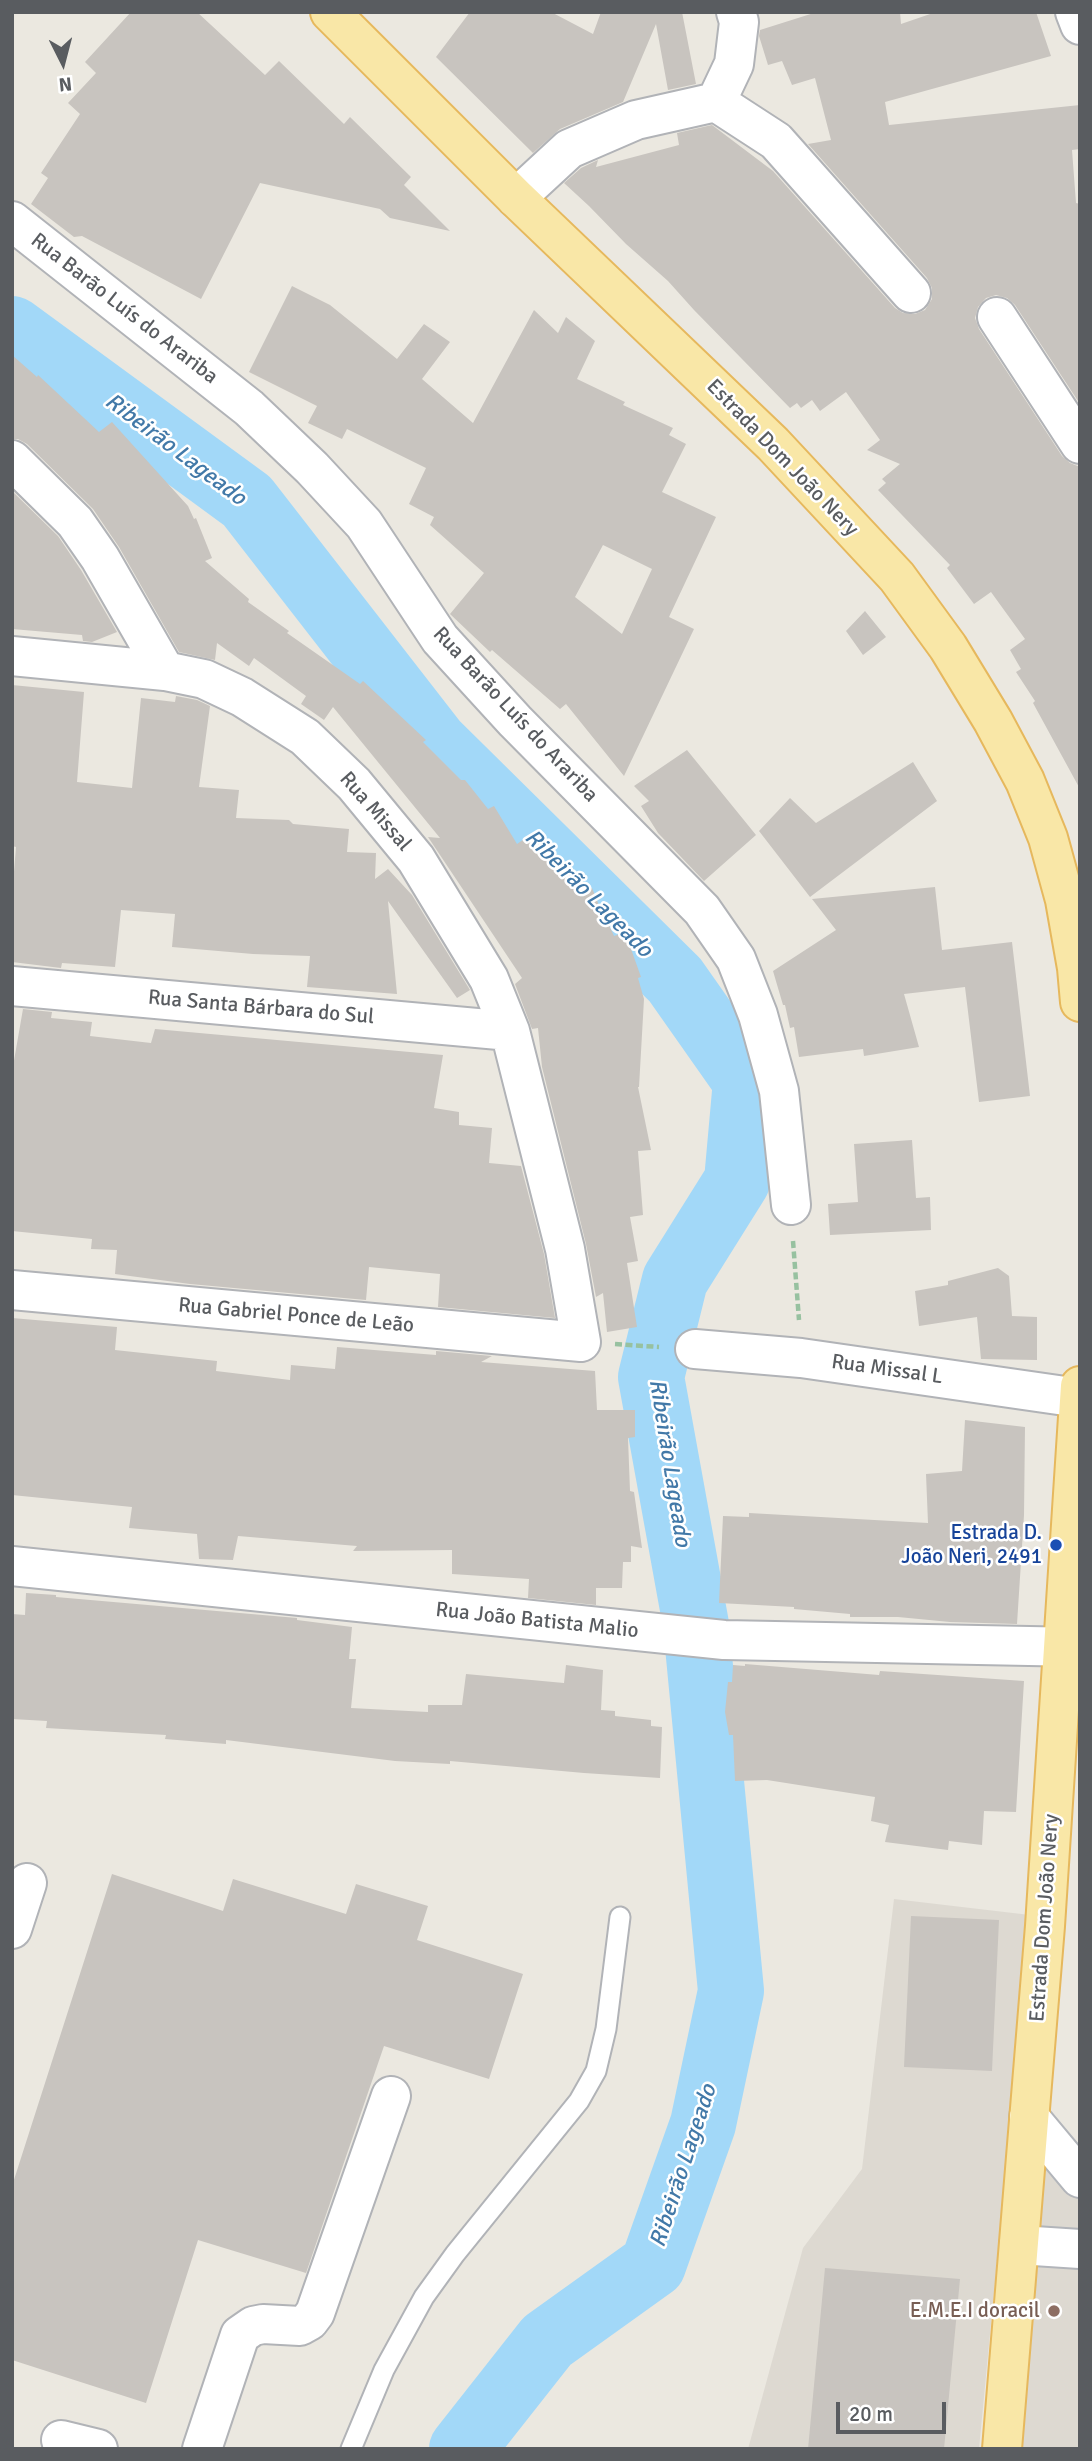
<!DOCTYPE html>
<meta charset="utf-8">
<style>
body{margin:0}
#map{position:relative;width:1092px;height:2461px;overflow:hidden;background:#ebe8e0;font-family:Signika,sans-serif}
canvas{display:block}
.frame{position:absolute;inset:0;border:14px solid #595c60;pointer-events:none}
.north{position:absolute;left:28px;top:28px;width:70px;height:70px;-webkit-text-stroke:5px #fff;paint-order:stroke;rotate:174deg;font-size:19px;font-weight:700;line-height:28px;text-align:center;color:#595c60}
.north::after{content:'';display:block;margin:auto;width:24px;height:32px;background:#595c60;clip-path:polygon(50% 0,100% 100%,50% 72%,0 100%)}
.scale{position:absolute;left:836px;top:2402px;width:110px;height:32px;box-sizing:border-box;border:4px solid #595c60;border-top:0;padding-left:9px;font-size:21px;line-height:24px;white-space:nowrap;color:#595c60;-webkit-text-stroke:5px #fff;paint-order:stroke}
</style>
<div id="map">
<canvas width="1092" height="2461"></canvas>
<div class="frame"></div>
<div class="north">N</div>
<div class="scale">20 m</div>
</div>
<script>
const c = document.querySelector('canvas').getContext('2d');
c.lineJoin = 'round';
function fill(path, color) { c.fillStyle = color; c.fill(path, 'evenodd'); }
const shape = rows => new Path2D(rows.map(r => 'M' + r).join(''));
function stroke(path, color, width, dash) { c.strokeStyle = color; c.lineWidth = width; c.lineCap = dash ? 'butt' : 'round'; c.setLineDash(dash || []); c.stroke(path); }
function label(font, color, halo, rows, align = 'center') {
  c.font = font + ' Signika,sans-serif'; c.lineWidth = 5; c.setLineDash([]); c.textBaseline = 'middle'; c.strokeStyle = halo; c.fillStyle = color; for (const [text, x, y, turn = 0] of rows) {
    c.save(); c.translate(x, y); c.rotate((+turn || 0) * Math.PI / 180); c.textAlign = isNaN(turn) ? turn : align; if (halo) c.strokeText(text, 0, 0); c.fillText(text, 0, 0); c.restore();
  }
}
fill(shape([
 [894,1899,1030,1915,979,2449,748,2449,803,2248,862,2169],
 [1046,2132,1080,2173,1080,2449,1014,2449]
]), '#ddd9d1');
stroke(shape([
 [12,329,247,501,435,743,675,980,746,1081,737,1181,675,1280,651,1377,696,1625,731,1991,703,2124,653,2265,547,2341,462,2449]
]), '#a2d8f8', 66);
fill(shape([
 [131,12,197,12,265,75,279,61,344,124,350,117,411,177,404,185,450,231,390,218,380,209,260,183,201,299,82,236,74,237,31,204,48,178,41,173,80,114,68,103,96,73,85,62],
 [470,12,551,12,593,34,601,12,682,12,696,84,668,90,656,24,623,102,560,129,533,153,436,57],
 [817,12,900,12,901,24,936,12,1036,12,1051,56,885,102,889,125,1080,105,1080,149,1072,150,1076,203,1080,204,1080,404,1015,305,1007,298,996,295,986,298,978,307,975,318,979,329,1062,456,1070,463,1080,467,1080,789,1033,703,1035,701,1016,672,1021,669,1010,650,1025,639,991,592,974,604,947,568,950,565,878,490,886,483,882,479,900,464,867,450,880,440,846,392,820,411,812,400,801,408,797,403,790,408,694,310,668,281,626,244,589,206,564,183,581,168,598,160,596,167,679,145,677,133,712,125,773,171,895,308,903,313,915,314,925,310,932,299,932,288,927,278,808,144,831,140,815,78,792,85,782,61,768,65,759,36,760,30],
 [292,286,330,305,397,359,424,324,450,342,422,379,473,423,534,310,558,333,566,317,595,341,577,379,625,402,623,405,673,428,669,435,686,444,662,492,716,517,669,617,694,629,624,776,566,704,560,709,492,650,490,652,450,614,484,573,430,525,434,517,409,504,426,468,347,429,342,439,308,423,317,406,249,372],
 [603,545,652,569,622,634,575,597],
 [12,355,37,377,38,375,99,432,112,422,188,506,194,519,196,518,212,558,205,561,249,599,248,602,289,631,287,633,360,684,363,681,426,740,423,742,461,780,465,780,488,809,494,806,517,844,530,835,580,893,592,888,607,925,609,925,614,936,625,932,641,977,638,978,644,999,639,1087,638,1087,651,1150,638,1151,643,1215,630,1217,638,1261,627,1263,637,1327,607,1332,603,1293,596,1297,586,1244,542,1067,538,1028,532,1029,515,984,522,978,428,837,440,838,333,707,324,720,301,704,306,696,254,658,249,666,217,643,215,660,179,652,119,547,93,509,27,444,18,439,12,439],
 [12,491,58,536,81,570,117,632,92,642,83,641,82,635,12,629],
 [865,611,886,637,863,655,846,631],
 [12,685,84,692,77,782,132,788,141,698,175,702,176,696,197,700,210,706,199,787,239,790,236,818,289,820,293,824,349,829,347,852,376,853,375,879,388,869,412,895,470,990,457,998,388,901,397,994,307,987,310,956,253,954,172,947,175,914,121,910,115,967,62,963,61,968,12,962,12,896,16,847,12,846],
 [687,750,756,835,704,881,658,833,641,806,649,801,634,786],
 [913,762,937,801,810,897,759,831,790,798,816,823],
 [935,887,942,950,1012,942,1030,1096,979,1102,965,987,904,994,919,1047,864,1056,863,1049,799,1057,794,1027,790,1028,785,1005,783,1005,773,971,836,930,812,899],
 [23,1009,52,1012,51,1018,92,1022,90,1036,151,1043,155,1029,443,1055,434,1108,459,1112,459,1125,492,1128,489,1163,521,1166,544,1254,555,1318,438,1307,440,1274,369,1267,366,1300,190,1284,115,1274,117,1250,91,1249,92,1239,12,1231,12,1072],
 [912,1140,916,1198,930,1197,931,1230,830,1235,828,1204,858,1202,854,1144],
 [998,1268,1009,1276,1012,1316,1037,1317,1037,1360,981,1359,977,1317,919,1326,915,1291,948,1285,948,1281],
 [12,1318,117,1327,115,1350,217,1361,216,1371,290,1380,291,1365,335,1369,337,1347,436,1355,436,1351,492,1356,481,1362,595,1371,597,1410,635,1410,635,1437,628,1438,630,1491,634,1492,642,1548,631,1546,631,1562,623,1562,622,1588,596,1588,596,1605,528,1598,529,1579,452,1574,452,1550,353,1551,357,1546,238,1536,233,1560,199,1559,197,1534,129,1528,132,1507,12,1495],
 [965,1420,1025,1427,1024,1515,1017,1624,950,1622,898,1617,850,1617,850,1614,794,1609,794,1607,719,1603,723,1516,749,1517,749,1513,928,1523,926,1474,962,1471],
 [26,1593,56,1595,56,1597,297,1618,297,1620,352,1627,349,1659,356,1659,351,1708,428,1712,428,1705,462,1705,466,1674,564,1683,566,1665,603,1670,601,1710,615,1711,615,1716,651,1720,651,1726,662,1727,660,1778,584,1773,450,1761,450,1764,395,1761,226,1740,226,1744,165,1739,166,1735,46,1728,47,1721,12,1719,12,1614,25,1615],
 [745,1664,879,1675,880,1671,1024,1681,1016,1812,984,1811,982,1845,949,1841,948,1850,885,1842,889,1825,871,1821,875,1797,767,1780,735,1781,733,1735,729,1735,725,1712,728,1682,732,1682,733,1665,745,1666],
 [112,1874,223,1911,233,1879,346,1914,356,1884,428,1906,417,1940,523,1974,489,2079,384,2046,306,2273,198,2240,146,2403,12,2360,12,2186],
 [911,1916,999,1920,992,2071,904,2067],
 [825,2268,960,2279,944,2449,808,2449]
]), '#c8c4bf');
const lane = shape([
 [351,2449,384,2370,424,2297,455,2254,579,2101,596,2071,606,2029,620,1917]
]);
const street = shape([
 [1075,12,1080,25],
 [716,102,776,141,911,293],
 [516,198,569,149,636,120,716,102,734,64,739,22,736,12],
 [12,221,249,408,312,468,364,524,440,639,515,721,702,910,736,959,758,1015,779,1091,791,1205],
 [997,317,1080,444],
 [12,460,75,522,100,558,165,671,204,679,242,697,305,737,354,784,416,859,489,979,510,1031,565,1249,581,1342,12,1290],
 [12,656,165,671],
 [12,986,510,1031],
 [695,1349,801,1358,1079,1398],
 [12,1566,724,1640,1080,1647],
 [12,1929,27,1883],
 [61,2440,98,2449],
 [202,2449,240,2335,253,2326,263,2324,300,2326,309,2321,315,2313,391,2096]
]);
const secondary = shape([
 [1029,2117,1080,2178],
 [1019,2245,1080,2249]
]);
const primary = shape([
 [330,12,516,198,773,444,897,577,948,647,993,721,1025,781,1048,838,1065,900,1077,968,1080,1002],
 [1002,2449,1045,1926,1080,1386]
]);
stroke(lane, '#b1b3b7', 23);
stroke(street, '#b1b3b7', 42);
stroke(secondary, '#b2b5ba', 42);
stroke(primary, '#e6b85d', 42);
stroke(shape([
 [793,1241,799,1320],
 [615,1344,659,1347]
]), '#97c1a0', 4.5, [7, 3.5]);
stroke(lane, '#fff', 19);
stroke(street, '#fff', 38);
stroke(secondary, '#fff', 38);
stroke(primary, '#f9e7a7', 38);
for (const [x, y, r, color] of [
 [1056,1545,7,"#1a4fb4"],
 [1054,2311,7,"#8d6e63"]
]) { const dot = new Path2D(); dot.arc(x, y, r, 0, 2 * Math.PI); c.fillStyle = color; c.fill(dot); stroke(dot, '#fff', 2.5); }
label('21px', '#595c60', '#fff', [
 ["Rua Barão Luís do Arariba",124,309,38],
 ["Estrada Dom João Nery",782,458,46],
 ["Rua Barão Luís do Arariba",515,715,47],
 ["Rua Missal",375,812,49],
 ["Rua Santa Bárbara do Sul",261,1008,5],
 ["Rua Gabriel Ponce de Leão",296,1316,5],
 ["Rua Missal L",887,1370,8],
 ["Rua João Batista Malio",537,1621,6],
 ["Estrada Dom João Nery",1045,1918,-86]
]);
label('21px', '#164399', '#fff', [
 ["Estrada D.",1042,1533],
 ["João Neri, 2491",1042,1557]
], 'right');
label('21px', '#785e54', '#fff', [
 ["E.M.E.I doracil",1040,2311]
], 'right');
label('italic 23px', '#4279a8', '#fff', [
 ["Ribeirão Lageado",175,450,37],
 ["Ribeirão Lageado",588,894,45],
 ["Ribeirão Lageado",669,1463,81],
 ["Ribeirão Lageado",684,2166,-72]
]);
</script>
